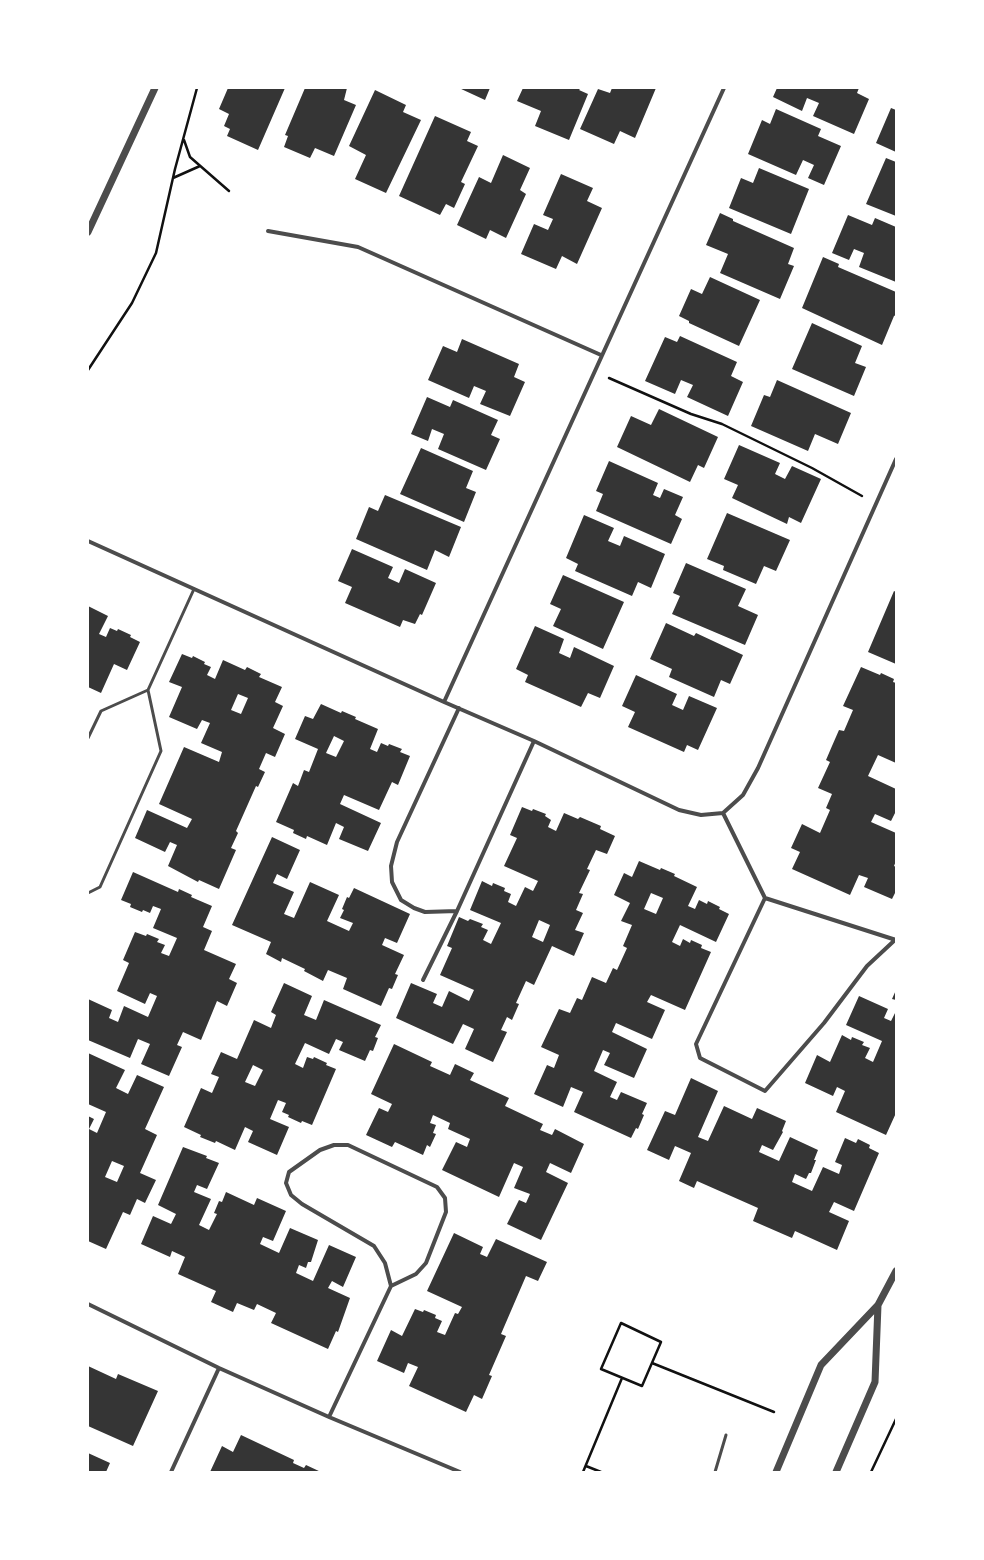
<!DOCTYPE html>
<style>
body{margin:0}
#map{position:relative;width:984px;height:1560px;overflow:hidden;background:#fff;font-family:"Public Sans",sans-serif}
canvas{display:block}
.frame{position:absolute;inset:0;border:89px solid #fff;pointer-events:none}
</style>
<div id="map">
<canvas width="984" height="1560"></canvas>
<div class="frame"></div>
</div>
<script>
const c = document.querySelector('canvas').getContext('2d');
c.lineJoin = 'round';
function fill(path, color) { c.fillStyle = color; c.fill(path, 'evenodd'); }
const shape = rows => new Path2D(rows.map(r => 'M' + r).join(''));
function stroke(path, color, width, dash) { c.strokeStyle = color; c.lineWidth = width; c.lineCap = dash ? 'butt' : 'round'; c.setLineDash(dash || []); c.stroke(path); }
fill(shape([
 [228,88,285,88,258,150,227,136,230,129,224,126,229,114,219,109],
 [305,88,347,88,344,100,356,105,334,156,315,148,310,158,284,147,288,136,285,135],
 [459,88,490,88,485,100],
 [523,88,581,88,579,90,588,94,569,140,535,126,541,111,517,101],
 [612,88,656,88,635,138,620,131,614,144,580,129,598,89,610,93],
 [777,88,859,88,857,93,869,99,854,134,813,116,819,103,807,98,802,111,773,97],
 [375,90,406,105,403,112,421,120,386,193,355,179,366,155,349,146],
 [891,108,896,110,896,152,876,143],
 [776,109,821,129,818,136,841,146,824,185,808,178,814,165,803,160,796,175,748,154,762,120,770,124],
 [435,116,471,132,467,141,478,146,461,182,465,184,454,208,446,204,440,215,399,196],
 [503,155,530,168,520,190,526,194,506,238,490,230,486,239,457,225,479,177,491,183],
 [886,158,896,162,896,216,866,204],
 [759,168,809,189,791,234,729,208,741,178,753,183],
 [561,174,593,188,587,201,602,208,577,264,562,256,556,269,521,254,534,224,548,230,553,219,543,215],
 [720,213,733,219,733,221,794,248,788,264,794,266,780,299,720,273,728,254,706,245],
 [848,215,872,225,875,218,896,227,896,282,859,267,864,253,854,249,849,260,832,253],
 [823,257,839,264,838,267,896,292,896,315,894,316,882,345,802,308],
 [710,277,760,300,739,346,689,323,689,321,679,316,691,289,702,294],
 [812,323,862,346,855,363,866,367,854,396,792,369],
 [680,336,737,362,731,376,743,382,728,416,687,397,693,385,681,380,675,394,645,381,665,337,677,342],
 [462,339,519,364,514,377,525,382,510,416,480,404,486,391,474,386,469,398,428,380,443,346,457,352],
 [777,380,851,413,838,444,815,434,808,451,751,426,764,395,770,397],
 [427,397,450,407,453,400,498,420,491,435,500,439,486,470,438,449,444,434,432,429,428,441,411,434],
 [659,409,718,437,704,468,698,465,690,482,617,447,631,416,651,425],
 [739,445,780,463,775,474,785,479,792,466,821,479,801,523,789,517,787,524,732,498,738,485,724,479],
 [421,448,473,471,466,488,476,492,464,522,400,494],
 [609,461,658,483,653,495,660,498,664,489,683,497,675,515,682,519,671,544,596,511,603,494,596,491],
 [385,495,461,527,449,557,435,550,427,570,356,539,369,507,378,511],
 [727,513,790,540,776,571,764,566,756,584,723,570,724,566,707,559],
 [584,515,614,528,608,541,620,546,624,536,665,554,651,588,638,582,632,596,575,571,578,564,566,558],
 [352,549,393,567,388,578,399,583,405,569,436,583,422,615,420,614,415,624,403,620,400,627,345,603,352,587,338,581],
 [686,563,746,589,738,606,758,615,745,645,672,614,680,596,673,593],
 [563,575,624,602,603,649,553,626,561,609,550,604],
 [894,591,896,592,896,664,868,652],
 [88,606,108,616,99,634,106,637,110,628,117,631,118,629,131,635,130,637,140,642,127,670,114,664,101,693,88,687],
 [666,623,694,636,696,633,743,655,730,684,721,680,714,697,669,677,672,669,650,659],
 [535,626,564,639,559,653,570,658,574,647,614,666,600,698,588,693,581,707,525,682,528,675,516,669],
 [182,654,192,658,193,656,205,662,204,664,211,667,207,675,215,679,223,660,245,670,247,667,261,674,259,677,282,687,275,702,283,706,273,728,285,734,275,757,266,753,259,769,265,772,258,787,256,786,236,831,238,833,231,848,236,850,219,889,199,880,198,882,168,866,177,845,170,842,165,852,135,838,147,810,187,828,192,819,159,804,184,747,219,762,222,752,201,743,210,723,202,720,197,729,169,717,182,687,169,682],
 [238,694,248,698,241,714,231,710],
 [861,667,880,675,881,673,894,679,893,682,896,683,896,763,878,755,868,776,896,789,896,811,891,821,875,814,871,822,896,833,896,861,894,866,896,867,896,891,892,899,864,887,868,878,859,875,850,895,792,869,800,852,791,848,802,824,820,833,830,810,826,808,832,794,818,788,830,762,826,760,832,746,839,730,844,731,853,710,843,706],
 [636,675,677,694,672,705,683,710,689,696,717,708,698,750,687,745,684,752,628,727,635,712,622,706],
 [321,704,341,713,342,711,356,717,355,719,378,729,370,749,377,752,381,743,388,746,389,744,402,749,400,752,410,756,398,785,392,782,379,810,344,795,340,804,381,823,368,851,339,839,344,827,336,823,327,845,307,836,306,839,293,833,294,830,276,822,293,783,298,786,304,770,309,772,318,749,295,739,305,716,313,719],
 [334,736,344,741,336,757,326,753],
 [522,807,532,811,533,809,546,814,545,816,551,820,548,827,556,831,564,813,578,819,580,817,601,826,600,829,615,836,607,854,596,850,587,869,590,870,579,893,583,894,576,910,583,913,575,930,584,933,574,956,552,946,534,985,526,981,516,1003,519,1004,512,1020,507,1017,501,1030,507,1032,493,1062,465,1049,474,1029,463,1024,453,1044,396,1018,411,983,437,994,433,1003,442,1007,449,991,469,1001,474,990,440,975,452,948,447,946,459,917,468,921,470,919,483,924,481,927,488,930,483,940,491,944,501,923,470,910,482,881,492,886,493,883,505,888,504,891,511,894,508,902,516,906,525,887,533,891,538,881,504,866,517,838,510,835],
 [539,920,550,925,543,942,532,937],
 [272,837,300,850,287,879,277,874,273,883,294,892,284,914,294,918,310,882,339,895,327,921,349,931,353,923,340,918,344,910,342,909,347,897,349,898,354,888,410,914,397,943,385,938,382,945,404,955,395,974,398,975,392,989,389,988,381,1006,343,989,347,978,328,970,323,981,304,971,305,969,282,958,281,962,266,954,271,942,232,925],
 [639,861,660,870,661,868,675,874,674,876,697,887,688,906,695,909,699,900,707,904,708,901,720,907,719,909,729,914,716,942,680,925,672,942,680,946,683,939,690,943,691,940,702,945,701,948,711,952,685,1010,651,995,647,1002,665,1010,652,1039,616,1023,612,1032,647,1049,634,1078,604,1065,610,1053,603,1050,594,1071,617,1082,610,1097,617,1100,621,1092,647,1103,642,1114,644,1115,638,1129,636,1128,631,1138,574,1112,583,1092,571,1087,563,1107,534,1094,547,1065,554,1068,559,1055,541,1047,559,1009,570,1013,577,998,582,1000,592,977,606,983,613,968,617,970,627,948,623,946,632,925,621,921,630,903,614,895,624,873,632,877],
 [651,893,663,898,656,914,644,909],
 [133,872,178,892,179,889,192,895,191,897,212,906,203,927,212,931,204,950,236,964,229,979,237,983,227,1006,217,1001,201,1040,183,1032,177,1045,182,1047,169,1076,141,1064,150,1044,138,1039,130,1058,88,1040,88,999,112,1010,109,1018,118,1022,124,1006,148,1017,157,996,150,993,145,1004,117,991,129,963,123,960,135,932,146,936,147,934,159,939,157,942,165,945,161,953,169,956,177,938,153,928,161,909,153,906,150,913,143,910,142,912,130,907,131,904,121,900],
 [284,983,312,996,304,1015,316,1020,324,1000,381,1025,375,1037,378,1038,373,1051,370,1050,365,1061,339,1050,343,1042,336,1039,329,1054,305,1043,295,1064,303,1068,307,1057,313,1059,314,1057,327,1063,326,1065,336,1069,312,1125,302,1121,301,1123,288,1117,289,1115,282,1112,286,1103,278,1100,270,1119,289,1127,277,1155,248,1142,253,1131,245,1127,235,1150,216,1141,215,1143,200,1137,201,1135,184,1127,201,1088,212,1093,219,1077,211,1074,221,1052,237,1059,254,1020,271,1028,276,1015,271,1012],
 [253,1065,263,1070,255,1086,245,1082],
 [896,990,896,1000,892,999],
 [859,996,888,1009,884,1018,891,1021,896,1011,896,1113,886,1135,836,1112,845,1091,837,1087,833,1096,805,1083,817,1055,830,1062,842,1035,851,1040,852,1037,864,1042,862,1045,870,1048,865,1058,873,1062,882,1041,846,1025],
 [394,1044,432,1062,430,1066,450,1075,455,1064,474,1073,470,1080,509,1098,505,1106,543,1124,540,1130,552,1135,555,1129,584,1144,571,1173,550,1163,546,1172,568,1183,541,1240,507,1224,519,1200,526,1203,530,1194,514,1188,523,1167,514,1163,499,1197,442,1170,456,1142,467,1147,470,1139,448,1129,450,1123,433,1115,430,1123,436,1125,433,1133,436,1134,430,1147,427,1145,423,1155,395,1142,392,1147,366,1135,379,1108,388,1112,392,1104,371,1094],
 [88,1053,125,1070,116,1088,128,1094,137,1075,164,1087,145,1129,157,1135,140,1173,156,1180,145,1203,137,1199,130,1215,123,1212,106,1249,88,1241,88,1116,94,1119,89,1129,97,1133,106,1112,88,1104,89,1086,88,1085],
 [112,1161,124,1166,117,1182,105,1177],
 [691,1078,718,1091,698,1137,708,1141,724,1106,752,1119,757,1108,786,1121,782,1131,783,1132,773,1150,762,1145,759,1152,779,1161,790,1137,818,1150,814,1160,816,1160,811,1173,809,1173,806,1179,795,1174,792,1182,812,1191,823,1167,839,1174,842,1165,835,1162,845,1138,856,1143,858,1139,870,1145,869,1148,879,1153,854,1211,834,1202,829,1212,849,1221,837,1250,795,1231,792,1238,753,1221,758,1208,697,1181,694,1188,679,1181,691,1153,675,1146,669,1160,647,1150,665,1111,675,1115],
 [183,1147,207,1156,206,1158,219,1163,207,1189,197,1185,194,1192,211,1199,199,1225,209,1230,217,1214,214,1213,219,1201,222,1202,226,1192,254,1205,257,1198,286,1211,273,1241,263,1237,260,1244,279,1253,290,1228,318,1240,311,1262,308,1262,306,1268,299,1265,296,1273,313,1281,329,1245,356,1257,343,1287,332,1281,328,1288,350,1298,338,1332,336,1331,328,1349,271,1323,276,1313,257,1304,254,1310,237,1303,233,1312,211,1302,216,1291,178,1274,185,1257,172,1251,170,1257,141,1244,153,1216,171,1224,176,1214,158,1205],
 [454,1233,483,1247,480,1254,487,1257,496,1239,547,1262,538,1281,526,1276,501,1334,506,1336,489,1375,492,1376,482,1399,474,1395,466,1412,409,1386,418,1367,408,1363,404,1373,377,1361,391,1330,402,1336,415,1309,423,1312,424,1310,436,1315,435,1318,442,1321,437,1332,445,1335,455,1313,458,1314,462,1307,427,1291],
 [88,1366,116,1379,118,1374,158,1391,133,1446,88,1426],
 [241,1435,294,1460,293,1463,304,1468,306,1465,321,1472,210,1472,222,1446,233,1452],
 [88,1453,110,1463,106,1472,88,1472]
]), '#353535');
stroke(shape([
 [184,140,190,157,229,191],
 [173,178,200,166],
 [88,370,132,303,156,253,175,169,197,88],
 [609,378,691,414,722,424,812,468,862,496],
 [621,1323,661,1342,642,1386,601,1369,621,1323],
 [652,1363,774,1412],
 [586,1466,601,1472],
 [583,1472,622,1378],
 [871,1472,896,1419]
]), '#111', 2.5);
stroke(shape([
 [88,738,101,711,148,690],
 [88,893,100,887,161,751,148,690,194,589],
 [715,1472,726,1435]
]), '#4c4c4c', 3);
stroke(shape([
 [268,231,358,247,601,355],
 [88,541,444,702,534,741,679,810,701,815,723,813],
 [444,702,724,88],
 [723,813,743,795,758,768,896,459],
 [723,813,765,898,896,940],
 [765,898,696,1044,700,1058,765,1091,824,1023,867,966,896,939],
 [457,911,425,912,414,908,401,900,392,882,391,866,397,842,459,708],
 [423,980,457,911,534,741],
 [88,1304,219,1368,329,1417,460,1472],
 [329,1417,391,1286,416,1274,426,1263,446,1212,445,1198,437,1187,348,1145,334,1145,320,1150,289,1172,286,1183,291,1195,302,1204,374,1246,385,1263,391,1286],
 [171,1472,219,1368]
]), '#4c4c4c', 4);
stroke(shape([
 [88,232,155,88],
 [776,1472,821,1365,878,1305,896,1271],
 [836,1472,875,1382,878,1305]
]), '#4c4c4c', 7);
</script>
